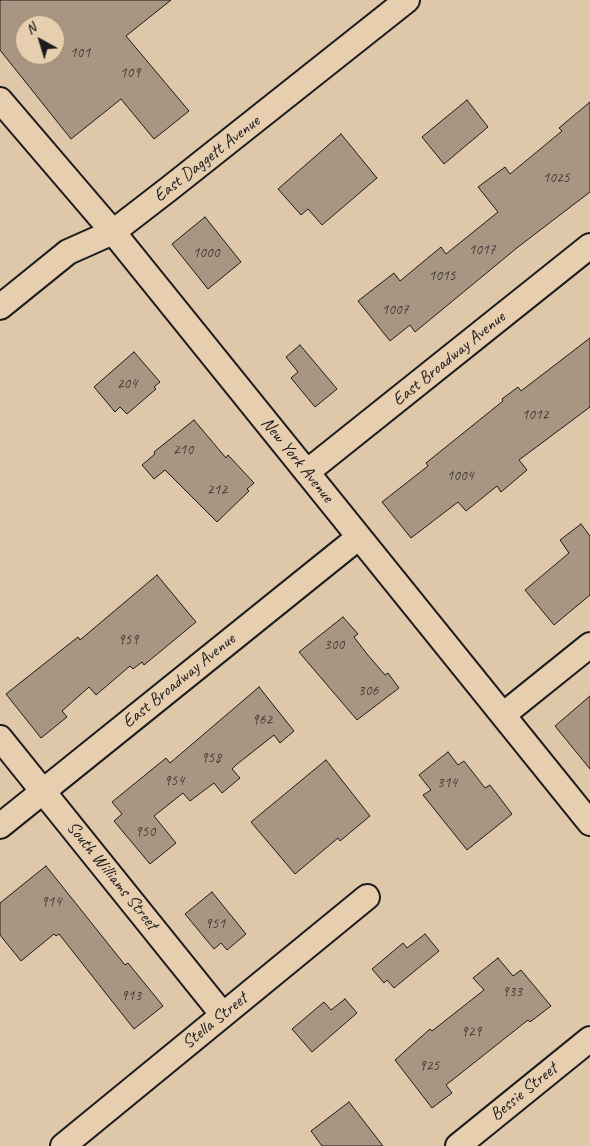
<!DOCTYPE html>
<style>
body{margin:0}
#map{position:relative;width:590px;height:1146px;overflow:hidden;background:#dfc7a9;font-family:Caveat,sans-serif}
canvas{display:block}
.north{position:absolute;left:15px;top:15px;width:50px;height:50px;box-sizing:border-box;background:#e7ceaf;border:1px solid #968774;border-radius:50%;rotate:321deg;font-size:14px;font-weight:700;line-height:20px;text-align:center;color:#1c1c1c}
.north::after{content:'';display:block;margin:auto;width:18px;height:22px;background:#1c1c1c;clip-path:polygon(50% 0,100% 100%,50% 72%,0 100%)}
</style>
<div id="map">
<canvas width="590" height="1146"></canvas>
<div class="north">N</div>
</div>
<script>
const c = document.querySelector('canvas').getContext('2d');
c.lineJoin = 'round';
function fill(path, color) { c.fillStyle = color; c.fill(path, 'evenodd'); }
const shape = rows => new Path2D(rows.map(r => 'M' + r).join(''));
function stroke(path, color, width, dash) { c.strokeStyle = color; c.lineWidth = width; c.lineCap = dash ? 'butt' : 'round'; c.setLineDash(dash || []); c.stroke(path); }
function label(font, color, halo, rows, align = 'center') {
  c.font = font + ' Caveat,sans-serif'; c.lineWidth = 4; c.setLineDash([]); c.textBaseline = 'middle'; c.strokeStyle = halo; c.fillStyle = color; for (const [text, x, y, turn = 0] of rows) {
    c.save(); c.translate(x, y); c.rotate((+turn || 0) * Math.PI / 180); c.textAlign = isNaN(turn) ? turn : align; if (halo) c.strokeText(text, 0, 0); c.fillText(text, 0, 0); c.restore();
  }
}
const building = shape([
 [0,0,171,0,126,36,189,111,154,139,121,99,71,139,0,50,0,0],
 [25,25,55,25,55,55,25,55,25,25],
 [467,100,488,127,444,164,422,137,467,100],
 [590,102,590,192,518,247,415,332,410,325,390,341,358,301,394,273,400,281,441,247,446,254,498,212,478,187,505,167,510,174,562,131,559,128,590,102],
 [341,134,377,178,322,225,308,209,301,215,278,189,341,134],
 [205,217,241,262,208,289,172,244,205,217],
 [590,338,590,407,519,460,527,470,501,492,497,486,466,511,458,502,411,538,382,502,428,466,426,463,503,401,502,399,518,387,521,391,590,338],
 [300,345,337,389,315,407,291,378,298,372,286,357,300,345],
 [134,352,160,382,154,387,156,389,127,414,120,407,115,412,94,387,134,352],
 [194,420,226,458,228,455,254,483,247,489,249,491,217,522,165,470,154,479,142,465,155,454,154,452,194,420],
 [581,524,590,536,590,595,554,625,525,590,569,553,560,540,581,524],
 [157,575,196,622,144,665,142,662,133,669,130,666,96,695,89,687,62,711,67,717,41,738,6,694,78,637,80,640,157,575],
 [343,617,358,634,354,637,367,654,385,675,388,673,399,688,357,720,299,652,343,617],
 [259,687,294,731,280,743,274,735,236,765,232,769,240,778,222,793,214,783,190,801,183,793,154,816,176,843,150,864,114,821,122,814,112,802,166,758,170,763,259,687],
 [590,696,590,769,555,726,590,696],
 [448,752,458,765,464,761,485,788,490,785,512,814,467,850,423,795,431,790,419,775,448,752],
 [326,760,370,816,340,841,338,838,295,874,251,822,326,760],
 [46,866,125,965,128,963,163,1006,134,1029,59,934,56,936,54,934,21,961,0,935,0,903,46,866],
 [212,892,246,934,227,950,221,943,214,949,185,914,212,892],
 [425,934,439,951,394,988,387,980,384,983,372,969,403,943,407,948,425,934],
 [498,958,513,976,521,970,551,1006,530,1022,528,1020,446,1085,452,1093,432,1108,395,1060,430,1029,432,1031,484,990,473,978,498,958],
 [345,999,357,1013,312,1052,292,1029,324,1002,331,1010,345,999],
 [349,1102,383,1146,322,1146,311,1131,349,1102]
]);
fill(building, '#a89682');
stroke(building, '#1c1c1c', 1);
const street = shape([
 [0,100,113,232,590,823],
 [0,307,68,252,113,232,170,188,407,0],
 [307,472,590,246],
 [503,715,590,645],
 [0,738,223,1015],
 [0,826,359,537],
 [63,1146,367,897],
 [458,1146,590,1039]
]);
stroke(street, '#1c1c1c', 28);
stroke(street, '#e7ceaf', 24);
label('15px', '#3f3a36', null, [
 ["101",80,53],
 ["109",130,73],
 ["1025",556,178],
 ["1017",482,250],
 ["1000",206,253],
 ["1015",442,276],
 ["1007",395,310],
 ["204",127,384],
 ["1012",535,415],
 ["210",183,450],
 ["1004",460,476],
 ["212",217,490],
 ["959",128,640],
 ["300",334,645],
 ["306",368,691],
 ["962",262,720],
 ["958",211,758],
 ["954",174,781],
 ["314",447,783],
 ["950",145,832],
 ["914",51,902],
 ["951",215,924],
 ["933",512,992],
 ["913",131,996],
 ["929",471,1032],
 ["925",429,1066]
]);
label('18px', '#1c1c1c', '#e7ceaf', [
 ["East Daggett Avenue",207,159,-38],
 ["East Broadway Avenue",449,359,-39],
 ["New York Avenue",297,460,51],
 ["East Broadway Avenue",179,681,-39],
 ["South Williams Street",112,876,51],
 ["Stella Street",215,1021,-39],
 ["Bessie Street",524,1092,-39]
]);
</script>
